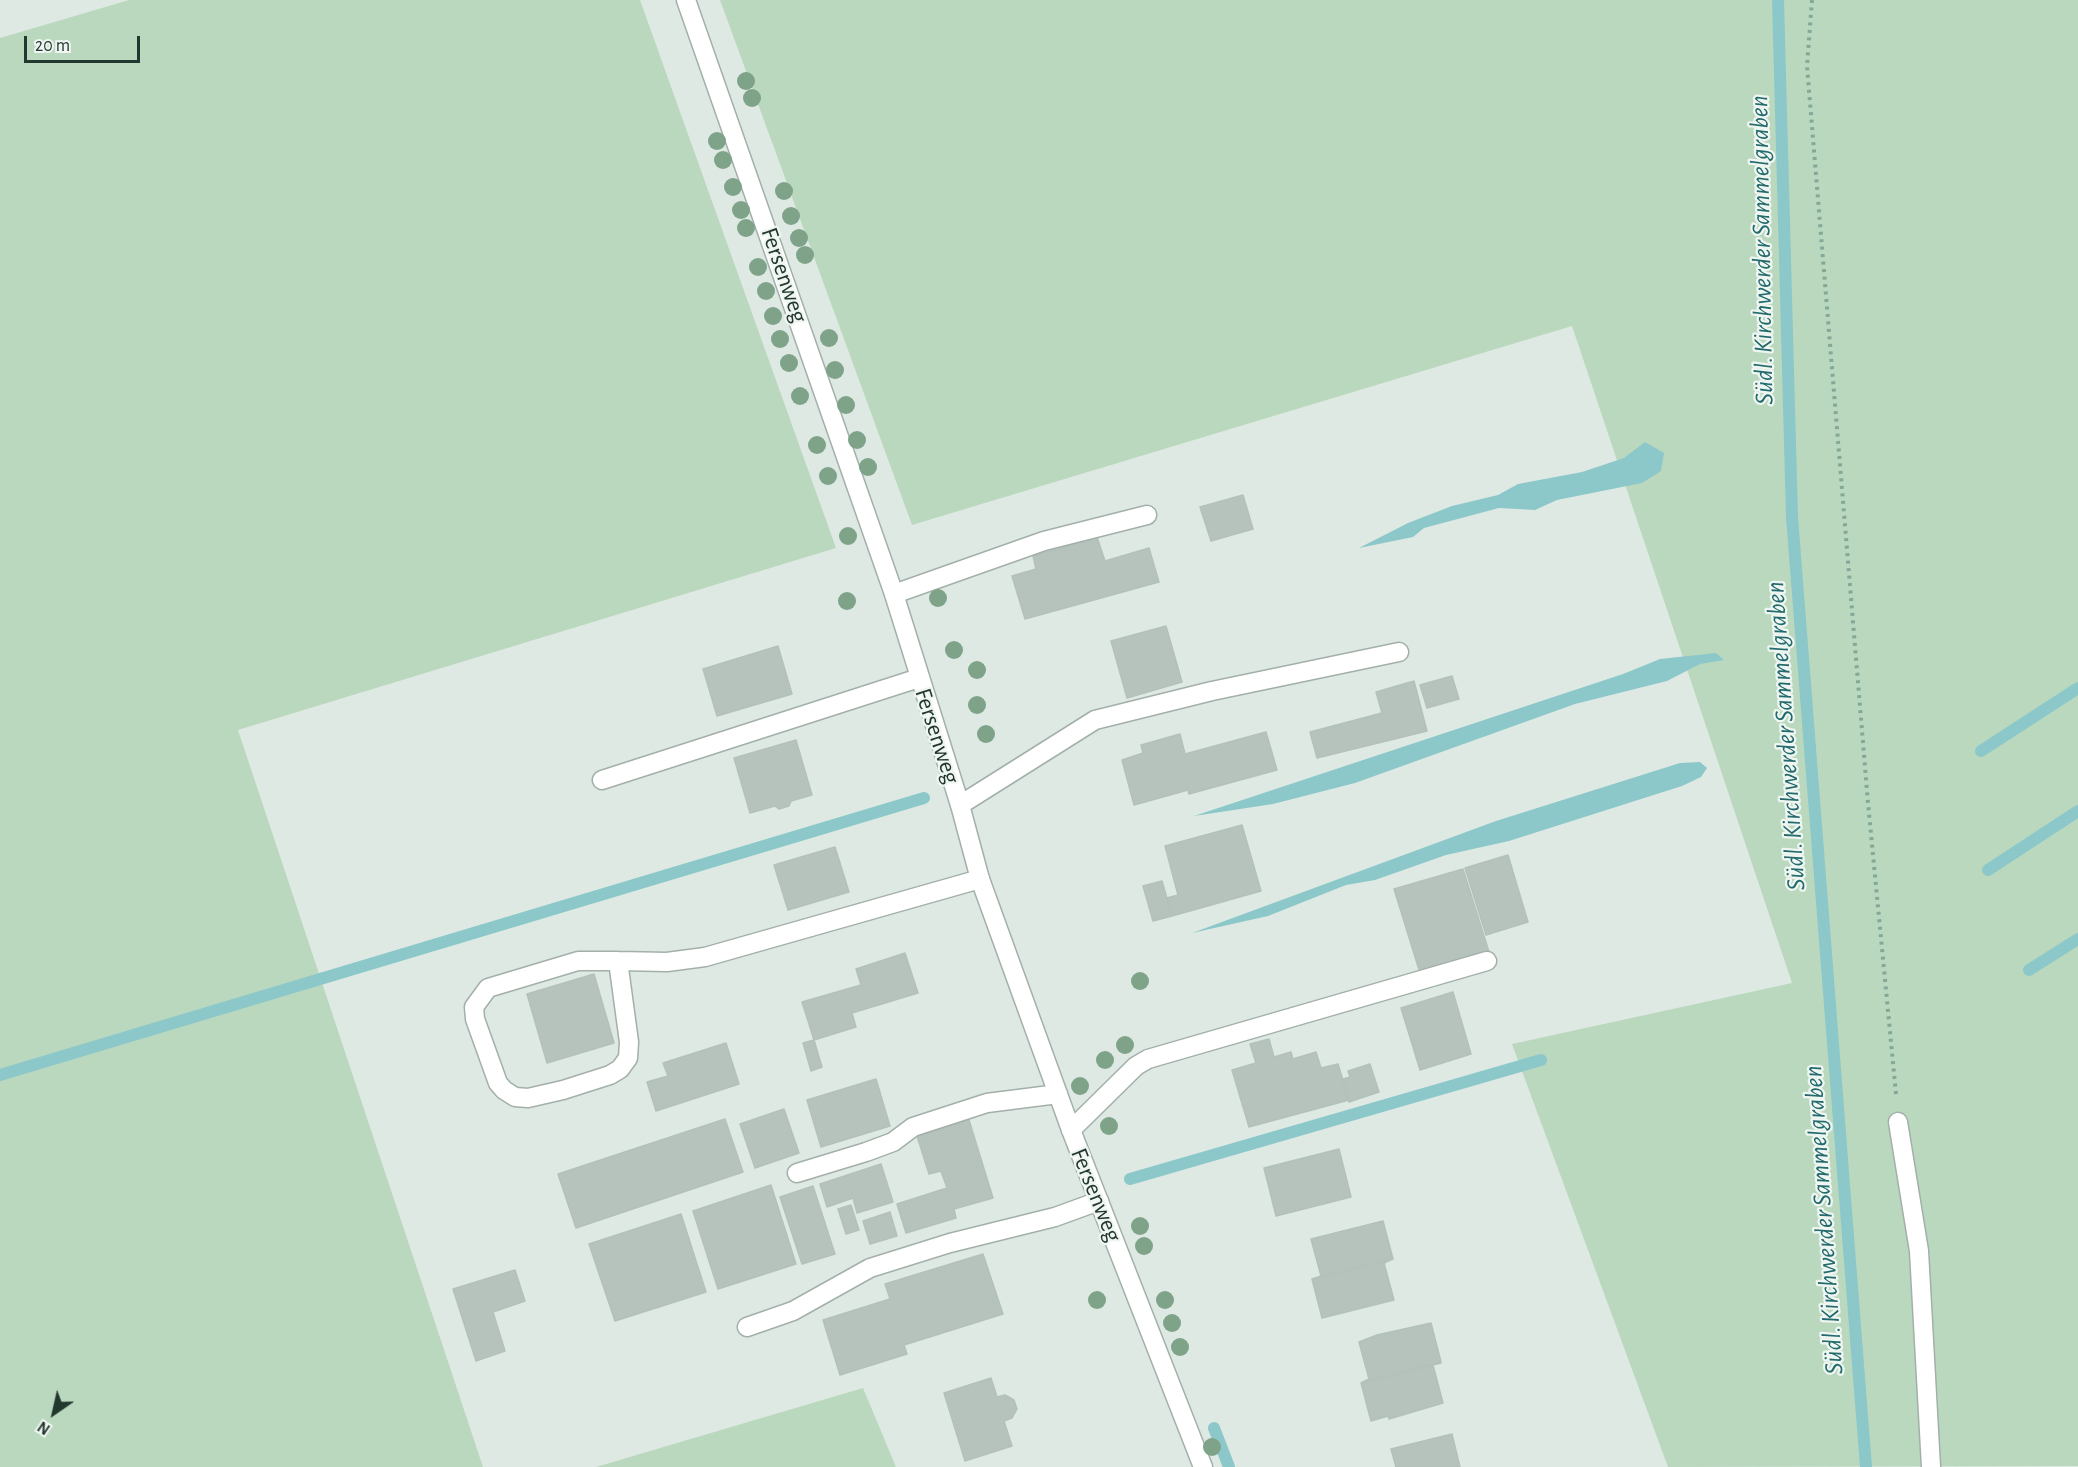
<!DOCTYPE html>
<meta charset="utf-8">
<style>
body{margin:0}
#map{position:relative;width:2078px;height:1467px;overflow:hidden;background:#dfe9e3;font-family:"Alegreya Sans",sans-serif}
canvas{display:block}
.north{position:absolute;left:24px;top:1383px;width:60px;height:60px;-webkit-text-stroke:4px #eff6f1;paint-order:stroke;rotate:214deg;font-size:16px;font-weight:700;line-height:24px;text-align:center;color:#22372e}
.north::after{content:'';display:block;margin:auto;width:21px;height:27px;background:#22372e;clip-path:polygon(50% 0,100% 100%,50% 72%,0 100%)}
.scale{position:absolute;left:24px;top:36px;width:116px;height:27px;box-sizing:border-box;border:3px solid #22372e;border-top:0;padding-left:8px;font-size:18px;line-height:21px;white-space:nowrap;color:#22372e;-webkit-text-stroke:4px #eff6f1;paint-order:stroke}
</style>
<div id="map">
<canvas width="2078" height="1467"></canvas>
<div class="north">N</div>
<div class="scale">20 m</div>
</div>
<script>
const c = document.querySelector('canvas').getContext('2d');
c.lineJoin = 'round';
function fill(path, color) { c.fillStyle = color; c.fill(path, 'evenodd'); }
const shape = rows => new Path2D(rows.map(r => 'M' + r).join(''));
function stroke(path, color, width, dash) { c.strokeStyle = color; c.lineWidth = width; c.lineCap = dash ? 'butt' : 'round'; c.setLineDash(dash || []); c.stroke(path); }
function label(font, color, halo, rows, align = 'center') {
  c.font = font + ' "Alegreya Sans",sans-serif'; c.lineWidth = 4.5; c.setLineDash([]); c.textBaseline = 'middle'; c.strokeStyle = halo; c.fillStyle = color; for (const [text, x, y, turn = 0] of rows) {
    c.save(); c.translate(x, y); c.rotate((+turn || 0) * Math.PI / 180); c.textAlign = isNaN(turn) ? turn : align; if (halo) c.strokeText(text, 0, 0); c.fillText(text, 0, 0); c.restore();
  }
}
fill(shape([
 [129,0,640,0,836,548,238,730,483,1467,0,1467,0,38],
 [720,0,2078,0,2078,1466,1668,1467,1512,1044,1792,983,1572,326,912,525],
 [863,1388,896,1467,595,1467,596,1467]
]), '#bad8be');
fill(shape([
 [1645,442,1664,453,1661,471,1642,483,1557,500,1535,510,1499,508,1424,528,1413,537,1359,548,1408,523,1452,506,1498,495,1518,484,1582,472,1624,458],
 [1716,653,1724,660,1700,664,1667,681,1575,704,1355,783,1273,804,1194,816,1623,674,1660,659],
 [1700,762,1707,768,1701,777,1682,786,1509,841,1446,855,1375,880,1346,885,1268,916,1192,933,1496,821,1680,763]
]), '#8cc8c9');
stroke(shape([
 [1778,0,1792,517,1866,1467],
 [1981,751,2078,688],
 [1988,870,2078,811],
 [2029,970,2078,939],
 [0,1075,924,798],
 [1130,1179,1541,1060],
 [1214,1428,1229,1467]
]), '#8cc8c9', 12);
const building = shape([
 [1243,495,1253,529,1211,541,1200,507,1243,495],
 [1097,537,1105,561,1149,548,1159,582,1025,619,1012,576,1036,569,1033,556,1097,537],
 [1166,626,1182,682,1127,698,1111,641,1166,626],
 [778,646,792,694,717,716,703,669,778,646],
 [1452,676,1459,699,1427,708,1420,685,1452,676],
 [1414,681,1427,731,1317,758,1310,732,1382,713,1376,692,1414,681],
 [1266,732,1277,770,1189,794,1188,790,1134,805,1122,760,1143,753,1141,745,1180,734,1185,754,1266,732],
 [796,740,812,795,791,801,789,806,779,809,775,806,750,813,734,758,796,740],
 [1242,825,1261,891,1172,916,1167,898,1178,895,1165,846,1242,825],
 [835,847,849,892,788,910,774,865,835,847],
 [1508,855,1528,922,1486,935,1465,868,1508,855],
 [1463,869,1489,952,1420,973,1394,889,1463,869],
 [1162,881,1172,916,1153,921,1143,886,1162,881],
 [905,953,918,993,852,1013,856,1027,814,1040,802,1002,861,985,856,969,905,953],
 [594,974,614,1043,547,1063,527,994,594,974],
 [1453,992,1471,1054,1420,1070,1401,1008,1453,992],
 [1269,1039,1274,1057,1291,1052,1293,1059,1316,1052,1321,1068,1338,1064,1349,1100,1249,1127,1232,1070,1256,1063,1250,1044,1269,1039],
 [814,1040,822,1067,811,1071,803,1043,814,1040],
 [726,1043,739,1084,656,1111,647,1082,668,1076,663,1063,726,1043],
 [1370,1064,1379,1092,1349,1102,1343,1079,1350,1077,1348,1071,1370,1064],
 [876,1079,890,1126,821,1147,807,1100,876,1079],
 [784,1109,799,1153,755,1168,740,1124,784,1109],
 [725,1119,743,1172,576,1228,558,1174,725,1119],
 [969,1120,993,1198,954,1209,956,1218,906,1233,897,1204,947,1188,941,1171,929,1174,917,1136,969,1120],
 [1339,1149,1351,1197,1276,1216,1264,1168,1339,1149],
 [881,1164,893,1202,857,1213,853,1198,827,1207,820,1184,881,1164],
 [771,1185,796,1264,718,1289,693,1211,771,1185],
 [813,1186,835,1254,802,1264,780,1197,813,1186],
 [851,1205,859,1230,846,1234,838,1209,851,1205],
 [890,1212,897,1236,870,1244,863,1221,890,1212],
 [681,1214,706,1292,615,1321,589,1244,681,1214],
 [1383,1221,1393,1259,1312,1279,1321,1276,1311,1239,1383,1221],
 [983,1254,1003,1314,904,1345,907,1354,840,1375,823,1320,890,1299,885,1284,983,1254],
 [1393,1259,1384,1263,1394,1300,1322,1318,1312,1279,1393,1259],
 [515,1270,525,1301,493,1312,505,1351,476,1361,453,1289,515,1270],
 [1431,1323,1441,1362,1361,1383,1369,1379,1359,1342,1377,1335,1431,1323],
 [1441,1363,1433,1365,1443,1403,1389,1419,1388,1416,1371,1421,1361,1383,1441,1363],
 [991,1378,997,1397,1005,1395,1014,1400,1017,1409,1012,1418,1004,1421,1012,1446,965,1461,944,1393,991,1378],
 [1452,1434,1460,1467,1396,1467,1391,1449,1452,1434]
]);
fill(building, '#b5c3bc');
stroke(building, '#b2c1b9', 1.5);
const lane = shape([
 [894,594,1044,541,1147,515],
 [602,780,919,678],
 [960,805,1095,720,1212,691,1399,652],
 [618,961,629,1042,628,1058,620,1069,610,1075,563,1090,528,1098,515,1097,504,1090,498,1083,475,1019,474,1007,488,988,578,961,618,961,667,962,705,957,980,879],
 [1898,1122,1919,1251,1931,1467],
 [1071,1130,1136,1066,1148,1059,1487,961],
 [797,1173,866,1152,893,1142,913,1127,987,1103,1058,1094],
 [747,1327,793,1311,870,1268,950,1243,1055,1217,1099,1201]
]);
const street = shape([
 [686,0,894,594,960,805,980,879,1071,1130,1203,1467]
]);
stroke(lane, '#a3b0a9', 21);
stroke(street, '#a3b0a9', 21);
stroke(shape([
 [1812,0,1807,66,1868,803,1896,1094]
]), '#82a998', 4, [3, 4.5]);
stroke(lane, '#fff', 18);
stroke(street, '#fff', 18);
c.fillStyle = '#7fa389';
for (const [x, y] of [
 [746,81],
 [752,98],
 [717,141],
 [723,160],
 [733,187],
 [784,191],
 [741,210],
 [791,216],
 [746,228],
 [799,238],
 [805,255],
 [758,267],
 [766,291],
 [773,316],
 [829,338],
 [780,339],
 [789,363],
 [835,370],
 [800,396],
 [846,405],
 [857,440],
 [817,445],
 [868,467],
 [828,476],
 [848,536],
 [938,598],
 [847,601],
 [954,650],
 [977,670],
 [977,705],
 [986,734],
 [1140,981],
 [1125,1045],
 [1105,1060],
 [1080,1086],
 [1109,1126],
 [1140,1226],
 [1144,1246],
 [1097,1300],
 [1165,1300],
 [1172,1323],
 [1180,1347],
 [1212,1447]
]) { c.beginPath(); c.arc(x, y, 9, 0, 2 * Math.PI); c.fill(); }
label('24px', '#22372e', '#eff6f1', [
 ["Fersenweg",784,275,71],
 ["Fersenweg",937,736,72],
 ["Fersenweg",1096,1195,68]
]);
label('italic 26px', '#226a6c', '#eff6f1', [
 ["Südl. Kirchwerder Sammelgraben",1762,250,-91],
 ["Südl. Kirchwerder Sammelgraben",1786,736,-94],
 ["Südl. Kirchwerder Sammelgraben",1824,1220,-94]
]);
</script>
